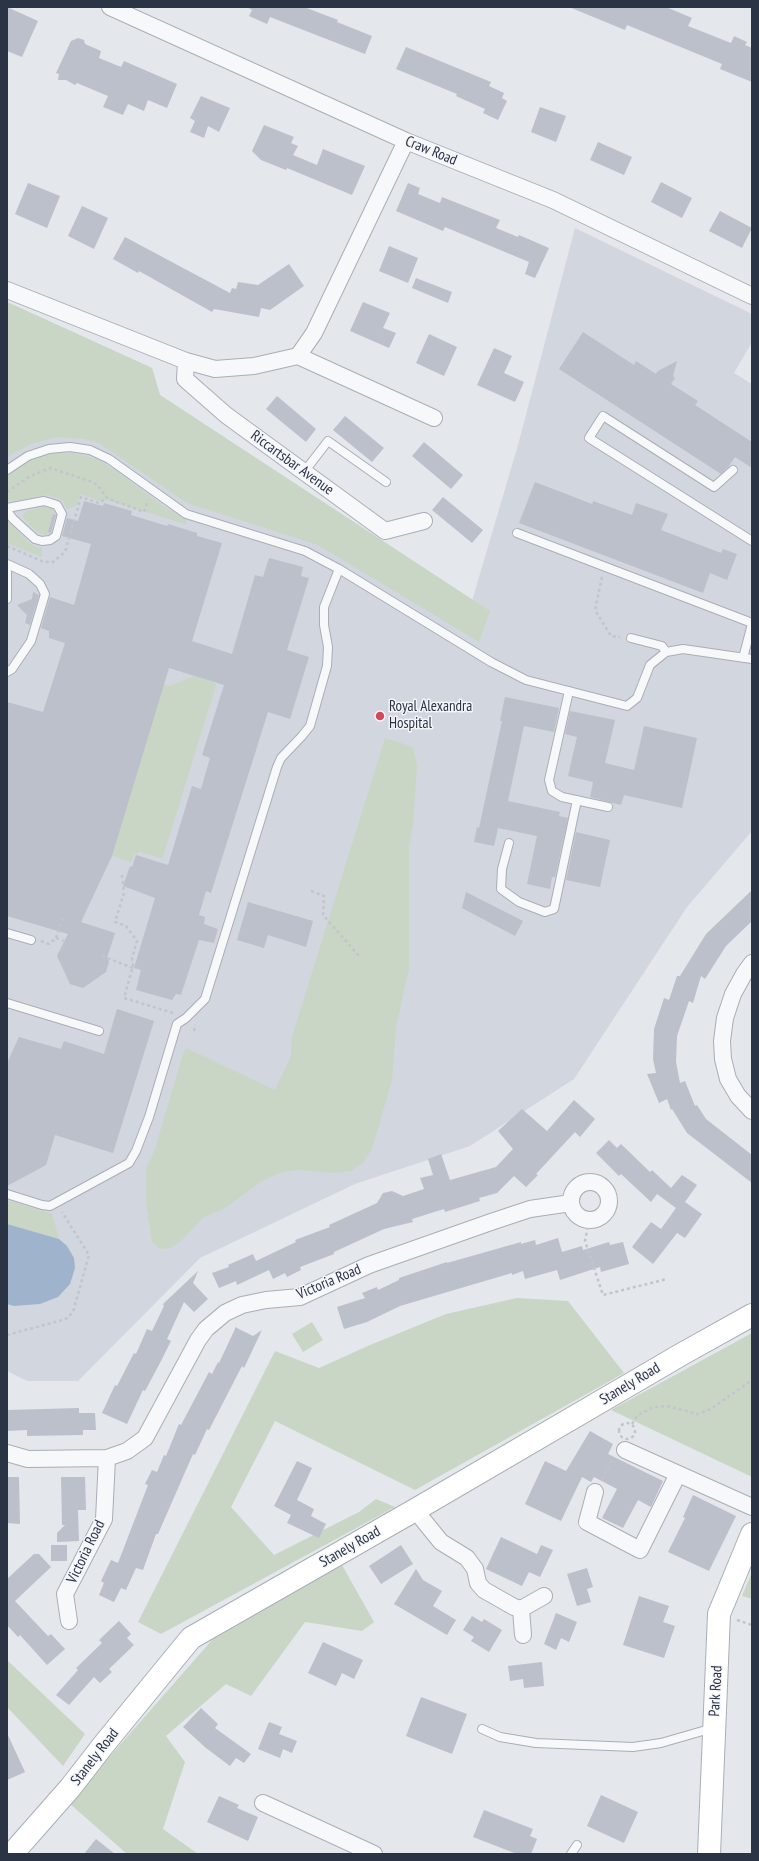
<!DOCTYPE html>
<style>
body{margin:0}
#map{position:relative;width:759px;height:1861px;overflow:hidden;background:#e4e7ec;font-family:"PT Sans Narrow",sans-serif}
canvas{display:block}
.frame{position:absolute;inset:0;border:8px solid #2b3445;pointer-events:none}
</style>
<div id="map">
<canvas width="759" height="1861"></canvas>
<div class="frame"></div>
</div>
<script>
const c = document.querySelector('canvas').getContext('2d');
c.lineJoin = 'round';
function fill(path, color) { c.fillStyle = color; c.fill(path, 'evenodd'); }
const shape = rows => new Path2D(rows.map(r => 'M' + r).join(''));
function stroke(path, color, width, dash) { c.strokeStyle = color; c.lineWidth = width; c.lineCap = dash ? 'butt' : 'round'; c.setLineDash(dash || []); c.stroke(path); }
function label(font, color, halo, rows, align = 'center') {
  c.font = font + ' "PT Sans Narrow",sans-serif'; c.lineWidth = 3; c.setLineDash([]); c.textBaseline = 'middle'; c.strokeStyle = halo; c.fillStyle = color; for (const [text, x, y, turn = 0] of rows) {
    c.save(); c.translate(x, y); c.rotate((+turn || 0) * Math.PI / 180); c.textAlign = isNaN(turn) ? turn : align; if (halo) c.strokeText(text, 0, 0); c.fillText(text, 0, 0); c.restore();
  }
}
fill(shape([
 [575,228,752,314,752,342,734,373,752,384,752,831,687,907,574,1079,470,1146,355,1184,200,1258,78,1381,27,1381,7,1371,7,302,152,368,160,395,472,601,518,445]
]), '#d2d6de');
fill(shape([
 [7,302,152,368,160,395,490,611,479,642,318,545,187,503,97,442,84,439,57,437,31,444,7,457],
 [56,453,74,453,97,459,115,470,163,506,187,520,186,524,106,500,101,501,80,494,77,505,67,509,62,500,48,495,14,501,7,500,7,477,16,469,38,457],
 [42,507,52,508,55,513,55,515,53,514,48,531,50,532,46,535,37,532,22,516,26,511],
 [7,520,27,541,34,546,42,548,42,557,7,543],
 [137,676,170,686,194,676,214,682,216,685,163,857,160,858,140,852,134,855,131,862,103,853],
 [385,738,413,747,417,765,413,823,409,849,409,969,396,1027,392,1080,372,1149,363,1163,351,1171,334,1173,297,1170,279,1173,262,1181,225,1208,203,1218,181,1241,170,1248,160,1249,152,1242,146,1201,146,1169,155,1149,183,1054,186,1048,275,1090,291,1056,292,1037],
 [7,1200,52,1214,59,1239,7,1224],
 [517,1298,568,1301,624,1373,415,1490,275,1421,231,1507,274,1555,359,1512,376,1499,395,1507,161,1634,138,1622,275,1351,319,1368,370,1345,446,1314],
 [312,1322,323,1340,303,1352,292,1334],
 [752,1333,752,1477,611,1410],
 [342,1565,374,1622,362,1631,305,1622,251,1696,226,1684,166,1736,185,1762,163,1829,198,1854,127,1854,69,1803,212,1640],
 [752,1572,752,1599,742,1596],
 [7,1660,85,1734,63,1766,7,1707]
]), '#c9d6c5');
fill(shape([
 [7,1224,59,1239,67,1246,74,1258,75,1268,70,1284,58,1297,40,1304,14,1306,7,1304]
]), '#9fb4cc');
fill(shape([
 [7,7,38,21,22,57,7,51],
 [247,7,304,7,338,20,337,22,372,36,365,54,270,17,267,24,249,16,252,10],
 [569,7,666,7,692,18,688,26,731,43,734,36,747,42,745,45,752,48,752,82,720,69,722,64,627,25,625,30],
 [78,38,84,40,85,44,101,51,99,58,121,67,124,61,177,84,167,108,148,100,144,111,128,104,123,115,103,107,108,96,77,83,75,85,66,80,58,80,59,74,56,73,71,41],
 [406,47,491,82,489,86,504,93,502,98,507,101,498,120,483,113,485,109,456,96,457,94,396,69],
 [201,96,230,108,219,132,208,126,204,138,190,132,195,121,190,118],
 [540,107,566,116,556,142,531,132],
 [264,125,294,137,291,143,298,146,293,155,317,165,323,149,365,166,352,195,287,168,286,170,261,160,252,151],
 [598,142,632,157,624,175,590,160],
 [661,182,692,198,682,218,651,202],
 [28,183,60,196,47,228,15,214],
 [408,183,420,188,418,194,440,203,442,197,500,220,496,228,518,237,519,235,549,248,535,278,525,274,529,262,445,227,443,231,396,211],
 [82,206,108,218,94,249,68,236],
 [720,211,752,228,742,248,709,231],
 [125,237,230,293,232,288,236,289,238,282,258,285,289,264,304,286,270,310,261,308,259,317,214,309,212,312,139,271,138,273,113,259],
 [389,246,418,258,408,283,379,271],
 [416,278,452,292,448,303,412,288],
 [363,302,390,313,383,328,396,333,389,348,350,331],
 [583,332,634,365,636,361,656,374,658,371,677,361,673,376,675,378,671,384,698,401,695,405,752,442,752,468,735,457,728,467,721,474,559,369],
 [429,334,457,347,444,376,416,363],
 [494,348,512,356,504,373,524,382,515,402,477,385],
 [277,396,316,429,306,442,266,409],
 [345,416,384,448,372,462,333,430],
 [424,442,463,475,451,489,412,456],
 [535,482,592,504,593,501,632,515,636,503,668,514,661,530,721,553,723,549,737,554,727,580,710,573,703,593,519,523],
 [443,497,483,530,472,543,432,510],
 [84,501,103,506,104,503,132,511,131,515,167,526,168,524,197,533,197,536,222,543,192,641,232,654,255,575,263,577,269,558,303,567,301,576,309,578,287,650,309,657,290,719,268,712,211,893,206,891,199,915,205,917,204,924,218,929,214,943,199,940,181,995,176,994,172,1000,136,990,141,970,134,968,155,898,123,886,130,866,132,867,136,855,168,865,192,786,201,789,210,758,202,755,224,685,169,668,112,856,81,922,115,933,107,958,109,962,106,972,83,988,70,984,57,956,68,934,7,916,7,702,43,712,65,643,49,638,49,631,41,628,50,597,74,605,91,544,62,536,67,518,78,521],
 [53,514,56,515,51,533,48,532],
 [33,592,39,595,30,625,25,623,27,615,17,605,32,599],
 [505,697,559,708,554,732,524,726,508,801,560,812,559,816,568,818,555,877,552,877,550,889,527,884,537,836,498,828,494,846,474,842,477,827,479,828,502,721,500,721],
 [570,711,615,720,605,763,634,770,644,726,697,738,682,808,624,795,621,805,590,797,593,782,568,776,577,737,565,734],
 [576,832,610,840,600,887,566,880],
 [752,890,752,921,726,946,705,979,701,976,693,1003,689,1001,677,1036,676,1062,680,1083,685,1081,695,1106,697,1105,706,1119,752,1155,752,1183,687,1133,672,1109,671,1110,667,1099,659,1103,647,1074,656,1073,653,1059,654,1029,664,998,669,1000,677,976,680,976,706,934],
 [466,892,523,921,515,936,462,908],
 [248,902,313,921,306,947,268,935,264,948,237,940],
 [117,1009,154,1021,113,1153,55,1135,46,1165,7,1186,7,1063,19,1037,61,1049,64,1041,104,1054],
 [574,1100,595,1119,580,1137,575,1132,536,1174,538,1175,526,1187,514,1176,497,1193,479,1198,480,1201,445,1212,444,1209,412,1219,413,1222,384,1229,334,1252,334,1254,300,1267,301,1270,287,1277,285,1273,273,1279,269,1270,237,1285,236,1281,219,1288,212,1273,229,1267,228,1265,253,1254,256,1261,296,1242,295,1240,330,1227,329,1225,377,1203,383,1193,392,1191,403,1196,424,1189,420,1178,433,1175,428,1159,441,1154,450,1180,496,1167,513,1149,498,1131,522,1109,547,1131],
 [609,1140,617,1148,621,1144,650,1172,652,1170,671,1188,682,1175,697,1185,685,1202,702,1214,685,1238,677,1233,653,1264,632,1247,651,1222,661,1229,676,1208,657,1194,651,1202,621,1174,619,1176,596,1153],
 [558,1238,562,1252,582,1246,583,1250,609,1242,610,1245,623,1242,629,1264,601,1272,600,1267,560,1280,557,1270,525,1279,523,1271,512,1275,512,1273,400,1306,367,1322,344,1329,337,1307,365,1298,362,1293,377,1287,378,1290,399,1280,399,1278,447,1262,447,1263,521,1242,521,1244,535,1240,536,1245],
 [198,1271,193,1283,208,1299,194,1312,184,1302,167,1339,171,1341,161,1361,145,1391,143,1390,127,1424,102,1413,115,1385,117,1386,134,1353,136,1354,147,1329,152,1331,164,1306,163,1304],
 [235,1327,253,1336,262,1330,244,1368,242,1366,209,1430,207,1429,195,1455,193,1454,158,1534,156,1534,143,1570,136,1568,126,1590,121,1588,114,1602,99,1595,104,1583,101,1581,111,1560,118,1563,148,1485,145,1484,152,1470,157,1472,164,1455,166,1456,179,1424,181,1425,209,1372,212,1374,218,1362,219,1363,235,1329],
 [79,1408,79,1413,95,1413,96,1430,83,1430,83,1435,27,1436,27,1430,7,1431,7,1410],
 [590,1431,613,1444,608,1454,663,1481,651,1507,638,1500,623,1528,602,1518,617,1489,594,1477,591,1482,582,1477,561,1521,525,1504,545,1461,566,1471],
 [297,1461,312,1468,297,1500,314,1509,311,1516,326,1524,319,1538,287,1523,291,1515,274,1506],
 [7,1477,19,1477,20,1524,7,1523],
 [61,1477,85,1477,86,1510,78,1510,79,1541,57,1542,57,1533,65,1525,62,1525],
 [693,1495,736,1516,709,1571,668,1552,685,1518,683,1517],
 [501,1537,537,1554,541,1545,553,1550,540,1577,529,1572,522,1586,486,1569],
 [51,1545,67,1545,67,1561,51,1561],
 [401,1545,413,1564,381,1584,369,1566],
 [34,1554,39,1554,51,1567,15,1601,48,1636,51,1634,65,1649,47,1665,20,1635,18,1637,7,1625,7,1579],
 [587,1568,593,1587,587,1589,591,1602,577,1606,567,1574],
 [416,1569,423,1580,442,1591,433,1606,456,1620,447,1635,394,1604],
 [639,1596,669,1606,663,1622,675,1626,664,1658,623,1645],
 [556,1613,577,1622,569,1642,561,1638,556,1650,544,1644],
 [472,1616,482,1622,484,1619,502,1630,489,1652,471,1641,474,1637,463,1630],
 [119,1621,131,1634,127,1638,134,1645,109,1669,112,1672,100,1683,94,1677,69,1705,56,1695,78,1670,76,1668,102,1643,99,1640],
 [323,1642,363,1660,354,1679,342,1673,336,1686,308,1673],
 [542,1662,544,1686,524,1688,523,1679,510,1681,508,1666],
 [421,1697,467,1714,452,1754,406,1736],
 [201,1708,218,1724,215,1728,251,1754,244,1763,236,1758,230,1766,206,1748,183,1727],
 [269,1722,282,1727,279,1734,297,1741,292,1753,283,1749,280,1758,258,1749],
 [7,1733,25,1772,7,1780],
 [601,1795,638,1812,624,1843,587,1826],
 [219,1796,239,1805,237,1808,258,1817,248,1841,207,1822],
 [484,1810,533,1829,530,1836,537,1839,531,1854,517,1854,473,1837],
 [96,1839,115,1854,84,1854]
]), '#bbc0ca');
const lane = shape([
 [7,470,28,456,49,449,70,447,90,450,109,459,186,514,305,551,339,569,324,607,324,625,328,647,327,666,310,726,302,736,281,758,277,767,205,999,186,1018,177,1024,149,1117,136,1151,129,1163,50,1206,42,1205,7,1194],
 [733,470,714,487,603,416,589,438,752,541],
 [304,472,328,441,386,482],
 [7,508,44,501,57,505,62,514,56,536,50,540,42,541,35,539,13,519,7,511],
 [517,533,752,623],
 [7,564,29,574,40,584,45,594,31,641,12,669,7,672],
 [339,569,491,662,526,680,627,706,637,698,650,665,666,652,683,649,752,659],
 [7,572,7,599],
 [631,638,662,646,666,652],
 [743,658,752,624],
 [569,691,549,780,552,791,562,797,608,807],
 [509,843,502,869,501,889,519,902,545,912,554,909,577,800],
 [7,933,31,940],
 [7,1003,99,1031],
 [482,1729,500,1737,536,1743,633,1747,661,1743,713,1728],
 [571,1854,577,1845]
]);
const street = shape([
 [110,7,406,141,553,200,752,296],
 [7,290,186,361,215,369,254,366,298,356,434,418],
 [298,356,314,333,406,141],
 [186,361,185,379,226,415,385,531,424,521],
 [752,963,744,974,733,994,725,1018,722,1041,723,1059,728,1079,738,1096,752,1111],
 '571 1201a19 19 0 1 1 38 0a19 19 0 1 1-38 0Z',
 [625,1450,752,1507],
 [7,1453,28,1459,107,1458,127,1451,145,1438,198,1340,206,1329,225,1313,242,1305,266,1300,300,1297,369,1265,491,1222,530,1209,571,1203],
 [595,1492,587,1522,640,1550,678,1474],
 [415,1510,441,1542,467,1558,475,1569,478,1583,484,1590,514,1607,521,1609],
 [69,1621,65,1594,104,1519,107,1458],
 [523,1635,521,1609,544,1596],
 [263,1803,374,1854]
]);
const secondary = shape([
 [12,1854,70,1788,105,1743,191,1638,415,1510,682,1354,752,1315],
 [709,1854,719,1614,752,1534]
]);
stroke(lane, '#a9aeb7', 10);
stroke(street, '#a9aeb7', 18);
stroke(secondary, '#a9aeb7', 24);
stroke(shape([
 [7,492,29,477,50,468,93,482,100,488,107,498,144,512,148,500],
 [7,546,44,562,53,562,65,552,81,497,99,503,107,498],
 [602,577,595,610,611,636,620,637],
 [122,875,124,893,115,922,126,926,137,941,132,958,133,966,124,998,173,1013],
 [311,891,324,896,323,915,359,956],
 [56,938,63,917],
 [41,941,49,944,56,938,64,941],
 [102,956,133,968],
 [194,1031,196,1025],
 [589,1221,585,1241,603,1295,667,1279],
 [7,1335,66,1319,73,1312,89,1255,62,1212],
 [752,1366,752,1376],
 '619 1431a8 8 0 1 1 16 0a8 8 0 1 1-16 0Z',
 [632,1424,637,1416,653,1407,667,1406,698,1414,711,1409,752,1380],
 [602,1479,613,1459],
 [737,1620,752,1625]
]), '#c2c5cb', 2.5, [3, 3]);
stroke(lane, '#f7f8fa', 8);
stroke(street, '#f7f8fa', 16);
stroke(secondary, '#fff', 22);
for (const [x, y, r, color] of [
 [380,716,5,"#d1495b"]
]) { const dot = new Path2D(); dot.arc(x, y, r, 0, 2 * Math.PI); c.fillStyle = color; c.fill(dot); stroke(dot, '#f4f6f9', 1.5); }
label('15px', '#2b3445', '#f4f6f9', [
 ["Craw Road",431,151,22],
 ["Riccartsbar Avenue",292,463,36],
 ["Victoria Road",329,1282,-23],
 ["Stanely Road",630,1384,-31],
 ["Stanely Road",350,1547,-30],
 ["Victoria Road",86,1552,-64],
 ["Park Road",716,1691,-87],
 ["Stanely Road",95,1757,-52]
]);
label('15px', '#2b3445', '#f4f6f9', [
 ["Royal Alexandra",389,707],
 ["Hospital",389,724]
], 'left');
</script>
